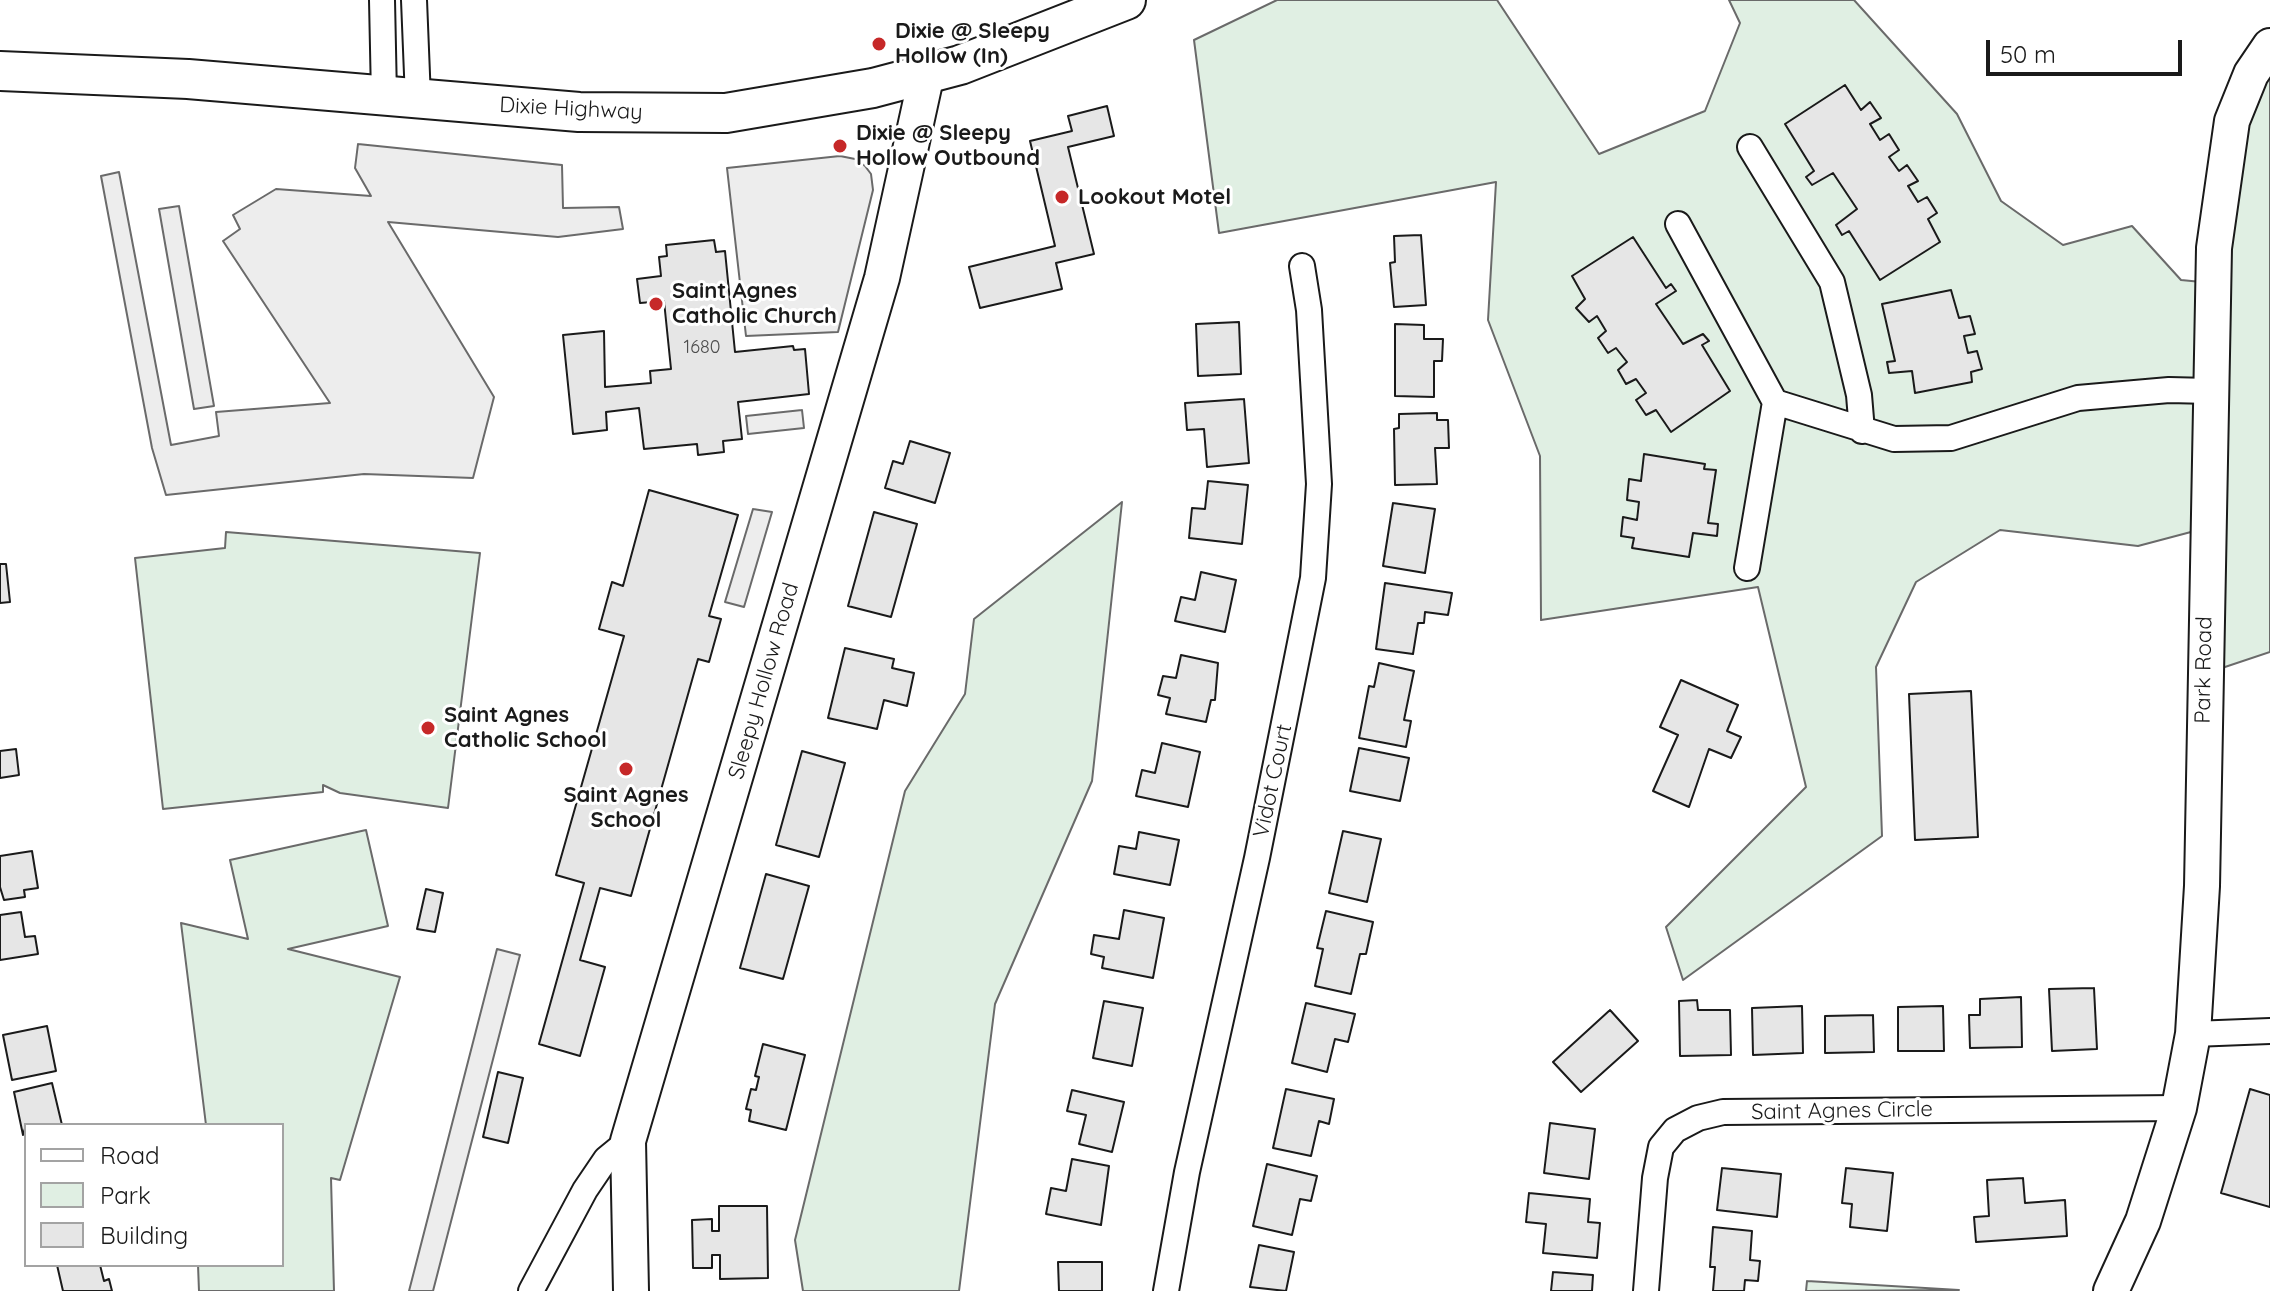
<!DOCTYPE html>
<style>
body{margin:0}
#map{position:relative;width:2270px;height:1291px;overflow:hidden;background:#fff;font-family:Quicksand,sans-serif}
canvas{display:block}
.legend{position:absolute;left:24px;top:1123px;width:260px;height:144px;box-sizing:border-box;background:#fff;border:2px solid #a3a3a3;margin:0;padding:10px 14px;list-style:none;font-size:24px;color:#1a1a1a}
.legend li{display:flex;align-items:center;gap:16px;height:40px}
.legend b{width:40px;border:2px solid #a3a3a3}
.scale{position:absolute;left:1986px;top:40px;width:196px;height:36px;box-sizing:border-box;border:4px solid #1a1a1a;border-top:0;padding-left:10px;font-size:24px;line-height:28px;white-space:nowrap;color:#1a1a1a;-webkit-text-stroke:6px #fff;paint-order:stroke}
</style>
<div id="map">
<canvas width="2270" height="1291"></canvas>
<ul class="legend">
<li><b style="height:10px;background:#fff"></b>Road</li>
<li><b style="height:22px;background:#e0efe3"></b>Park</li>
<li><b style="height:22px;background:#e6e6e6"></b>Building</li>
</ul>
<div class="scale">50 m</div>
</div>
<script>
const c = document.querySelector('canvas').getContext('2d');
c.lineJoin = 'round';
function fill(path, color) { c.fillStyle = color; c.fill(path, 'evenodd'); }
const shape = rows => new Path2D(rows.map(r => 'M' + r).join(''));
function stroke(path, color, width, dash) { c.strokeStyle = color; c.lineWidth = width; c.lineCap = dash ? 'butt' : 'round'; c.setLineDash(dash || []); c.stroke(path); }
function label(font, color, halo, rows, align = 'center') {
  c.font = font + ' Quicksand,sans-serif'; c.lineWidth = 6; c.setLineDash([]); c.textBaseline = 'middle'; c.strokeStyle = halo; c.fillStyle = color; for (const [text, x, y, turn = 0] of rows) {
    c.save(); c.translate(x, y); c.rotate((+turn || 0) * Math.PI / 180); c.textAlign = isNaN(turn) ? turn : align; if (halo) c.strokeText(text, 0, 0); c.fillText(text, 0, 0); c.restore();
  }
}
const green = shape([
 [1277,0,1497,0,1599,154,1705,111,1740,23,1729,0,1854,0,1957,114,2001,201,2063,245,2132,226,2181,280,2212,283,2214,248,2270,46,2270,652,2204,674,2206,528,2138,546,2000,530,1916,582,1876,667,1882,836,1683,980,1666,927,1806,787,1758,587,1541,620,1540,456,1488,320,1496,182,1219,233,1194,40,1277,0],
 [1122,502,1092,781,995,1004,959,1291,803,1291,795,1240,905,791,965,694,974,619,1122,502],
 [226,532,480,553,448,808,340,793,323,785,323,792,163,809,135,558,225,548,226,532],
 [366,830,388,926,288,949,400,977,340,1180,331,1178,334,1291,199,1291,198,1265,282,1265,282,1125,206,1125,181,923,248,939,230,860,366,830],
 [1807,1281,1959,1290,1806,1291,1807,1281]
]);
fill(green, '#e0efe3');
stroke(green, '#6a6a6a', 2);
const parking = shape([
 [358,144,562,165,563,208,619,207,623,229,558,237,388,222,494,397,473,478,364,474,166,495,152,448,101,176,119,172,171,445,219,436,216,412,330,403,223,241,240,229,233,215,276,189,371,196,355,168,358,144],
 [840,156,855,159,865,166,871,174,873,190,838,332,746,336,727,168,840,156],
 [179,206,214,406,194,409,159,209,179,206],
 [802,410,804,428,748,434,746,416,802,410],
 [753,509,772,512,744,607,725,602,753,509],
 [497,949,520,955,433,1291,409,1291,497,949]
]);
fill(parking, '#ededed');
stroke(parking, '#6a6a6a', 2);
const building = shape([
 [1845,85,1861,110,1870,102,1881,118,1870,124,1880,140,1889,134,1899,150,1889,157,1899,171,1907,165,1918,181,1908,186,1918,202,1927,197,1937,213,1928,219,1940,242,1880,280,1849,231,1842,235,1836,225,1857,209,1833,173,1812,185,1806,177,1814,171,1785,124,1845,85],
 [1107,106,1114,136,1068,147,1094,254,1056,263,1062,289,980,308,969,267,1055,246,1030,141,1072,131,1068,116,1107,106],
 [1421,235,1426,305,1394,307,1390,263,1395,262,1394,236,1421,235],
 [1633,237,1666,288,1671,284,1676,291,1656,304,1683,344,1703,334,1709,341,1702,345,1730,391,1671,432,1656,410,1646,415,1636,400,1646,393,1636,379,1626,384,1618,370,1627,362,1616,348,1608,353,1598,338,1606,331,1597,316,1589,322,1576,308,1585,299,1572,276,1633,237],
 [714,240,716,252,725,251,735,352,793,346,794,350,805,349,809,394,738,402,742,439,723,441,724,452,698,455,697,444,644,449,639,408,606,412,607,430,573,434,563,335,604,331,605,387,651,383,650,371,671,369,664,301,640,303,637,279,661,276,659,257,667,256,666,245,714,240],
 [1951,290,1959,318,1970,316,1975,334,1964,336,1968,353,1977,351,1982,369,1971,372,1972,382,1915,393,1912,371,1889,373,1887,362,1895,361,1882,304,1951,290],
 [1239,322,1241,374,1198,376,1196,324,1239,322],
 [1395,324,1424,325,1424,339,1443,339,1442,361,1434,361,1434,397,1395,396,1395,324],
 [1244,399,1249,463,1207,467,1204,429,1187,430,1185,403,1244,399],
 [1437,413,1437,420,1448,420,1449,448,1435,448,1437,484,1395,485,1394,429,1399,428,1399,414,1437,413],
 [910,441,950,453,935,503,885,488,893,461,903,464,910,441],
 [1644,454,1705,464,1704,469,1716,470,1708,523,1718,524,1717,536,1693,533,1689,557,1632,548,1634,538,1621,536,1623,517,1637,520,1639,502,1627,500,1629,479,1641,481,1644,454],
 [1208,481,1248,485,1242,544,1189,538,1192,508,1205,509,1208,481],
 [649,490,738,515,709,616,721,619,709,662,698,659,631,896,600,888,580,960,605,967,580,1056,539,1044,584,883,556,875,624,636,599,629,612,582,623,586,649,490],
 [1393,503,1435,509,1425,573,1383,566,1393,503],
 [874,512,917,524,891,617,848,606,874,512],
 [0,564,6,564,10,602,0,603,0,564],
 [1201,572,1236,580,1225,632,1175,621,1181,597,1195,600,1201,572],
 [1385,583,1452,593,1448,615,1425,612,1424,623,1418,623,1413,654,1376,649,1385,583],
 [845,648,894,659,892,668,914,673,907,706,884,700,877,729,828,718,845,648],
 [1181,655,1218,663,1215,700,1211,700,1206,722,1166,714,1170,698,1158,695,1163,676,1176,678,1181,655],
 [1379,663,1414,671,1404,720,1411,721,1406,747,1359,738,1369,686,1374,687,1379,663],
 [1681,680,1738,705,1727,731,1741,737,1731,758,1709,749,1689,807,1653,791,1678,735,1660,727,1681,680],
 [1971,691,1978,837,1915,840,1909,694,1971,691],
 [1162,743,1200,752,1188,807,1136,796,1142,770,1155,773,1162,743],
 [1359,748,1409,758,1400,801,1350,791,1359,748],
 [16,749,19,775,0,778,0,751,16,749],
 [802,751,845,763,819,857,776,845,802,751],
 [1343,831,1381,839,1367,902,1329,893,1343,831],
 [1139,832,1179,840,1170,885,1114,874,1119,846,1136,849,1139,832],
 [32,851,38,888,24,890,25,897,4,900,0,887,0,856,32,851],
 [766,874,809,886,783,979,740,968,766,874],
 [426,889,443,893,435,932,417,929,426,889],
 [1124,910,1164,918,1153,978,1102,968,1104,957,1091,954,1094,935,1119,939,1124,910],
 [1326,911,1373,922,1366,954,1360,954,1351,994,1315,986,1323,949,1317,948,1326,911],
 [21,912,25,937,35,936,38,954,0,960,0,915,21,912],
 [2094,988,2097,1049,2052,1051,2049,989,2094,988],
 [2021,997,2022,1047,1970,1048,1969,1015,1980,1015,1980,999,2021,997],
 [1697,1000,1698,1010,1730,1010,1731,1055,1680,1056,1679,1001,1697,1000],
 [1104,1001,1143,1008,1132,1066,1093,1058,1104,1001],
 [1306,1003,1355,1014,1348,1042,1335,1039,1327,1072,1292,1063,1306,1003],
 [1802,1006,1803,1053,1753,1055,1752,1008,1802,1006],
 [1943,1006,1944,1051,1898,1051,1898,1007,1943,1006],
 [1610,1010,1638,1041,1581,1092,1553,1062,1610,1010],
 [1873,1015,1874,1052,1825,1053,1825,1016,1873,1015],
 [47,1026,56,1071,12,1080,3,1035,47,1026],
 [763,1044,805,1055,786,1130,749,1121,751,1110,746,1109,751,1089,756,1090,759,1077,755,1076,763,1044],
 [498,1072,523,1078,508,1143,483,1137,498,1072],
 [52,1083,62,1125,26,1125,23,1135,14,1092,52,1083],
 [1286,1089,1334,1099,1329,1124,1319,1121,1311,1156,1273,1148,1286,1089],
 [2250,1089,2270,1095,2270,1207,2221,1193,2250,1089],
 [1072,1090,1124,1102,1112,1152,1079,1144,1086,1115,1067,1111,1072,1090],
 [1550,1123,1595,1129,1589,1179,1544,1173,1550,1123],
 [1072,1159,1109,1166,1101,1225,1046,1214,1051,1188,1066,1191,1072,1159],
 [1267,1164,1317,1176,1311,1201,1300,1199,1292,1235,1253,1226,1267,1164],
 [1722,1168,1781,1174,1777,1217,1717,1210,1722,1168],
 [1846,1168,1893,1173,1887,1231,1850,1227,1852,1204,1842,1203,1846,1168],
 [2023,1178,2025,1203,2065,1200,2067,1236,1976,1242,1974,1217,1989,1216,1987,1180,2023,1178],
 [1529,1193,1590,1199,1588,1222,1600,1223,1597,1258,1543,1253,1546,1224,1526,1222,1529,1193],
 [719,1206,767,1206,768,1278,720,1279,720,1255,712,1255,712,1268,693,1268,692,1220,712,1219,712,1231,719,1231,719,1206],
 [1713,1227,1752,1231,1750,1260,1760,1261,1758,1281,1745,1280,1744,1291,1713,1291,1715,1267,1710,1267,1713,1227],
 [1259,1245,1294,1252,1286,1291,1250,1287,1259,1245],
 [1058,1262,1102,1262,1102,1291,1059,1291,1058,1262],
 [57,1265,100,1265,104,1281,109,1279,112,1291,63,1291,57,1265],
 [1553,1272,1593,1275,1592,1291,1551,1291,1553,1272]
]);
fill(building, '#e6e6e6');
stroke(building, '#1a1a1a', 2);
const street = shape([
 [382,0,384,96],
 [414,0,418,99],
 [1750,147,1832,282,1859,395,1862,431],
 [1678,224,1775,402,1747,568],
 [1775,402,1894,439,1951,438,2078,398,2169,390,2210,391],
 [2193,1034,2270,1031],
 [531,1291,585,1190,606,1159,628,1141],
 [1166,1291,1187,1172,1257,858,1313,578,1319,484,1309,310,1302,266],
 [1646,1291,1655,1178,1661,1147,1675,1130,1698,1118,1723,1112,2179,1108]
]);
const secondary = shape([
 [631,1291,628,1141,882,278,927,73],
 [2111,1291,2143,1221,2179,1108,2193,1034,2202,886,2214,248,2232,121,2251,74,2270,46]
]);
const primary = shape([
 [0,71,188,79,579,112,726,113,873,88,960,65,1126,0]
]);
stroke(street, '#1a1a1a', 28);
stroke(secondary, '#1a1a1a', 38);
stroke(primary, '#1a1a1a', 42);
stroke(street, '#fff', 24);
stroke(secondary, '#fff', 34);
stroke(primary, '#fff', 38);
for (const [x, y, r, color] of [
 [879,44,8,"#c62828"],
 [840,146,8,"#c62828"],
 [1062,197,8,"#c62828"],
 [656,304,8,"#c62828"],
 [428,728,8,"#c62828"],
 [626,769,8,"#c62828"]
]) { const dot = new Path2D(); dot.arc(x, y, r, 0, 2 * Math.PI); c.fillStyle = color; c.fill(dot); stroke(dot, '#fff', 3); }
label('18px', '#4d4d4d', null, [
 ["1680",702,348]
]);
label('bold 22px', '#1a1a1a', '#fff', [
 ["Dixie @ Sleepy",895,31],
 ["Hollow (In)",895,56],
 ["Dixie @ Sleepy",856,133],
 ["Hollow Outbound",856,158],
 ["Lookout Motel",1078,197],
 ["Saint Agnes",672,291],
 ["Catholic Church",672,316],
 ["Saint Agnes",444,715],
 ["Catholic School",444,740],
 ["Saint Agnes",626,795,"center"],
 ["School",626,820,"center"]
], 'left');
label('22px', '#1a1a1a', '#fff', [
 ["Dixie Highway",571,109,3],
 ["Park Road",2204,670,-89],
 ["Sleepy Hollow Road",764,681,-74],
 ["Vidot Court",1273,781,-78],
 ["Saint Agnes Circle",1842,1111,-1]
]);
</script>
